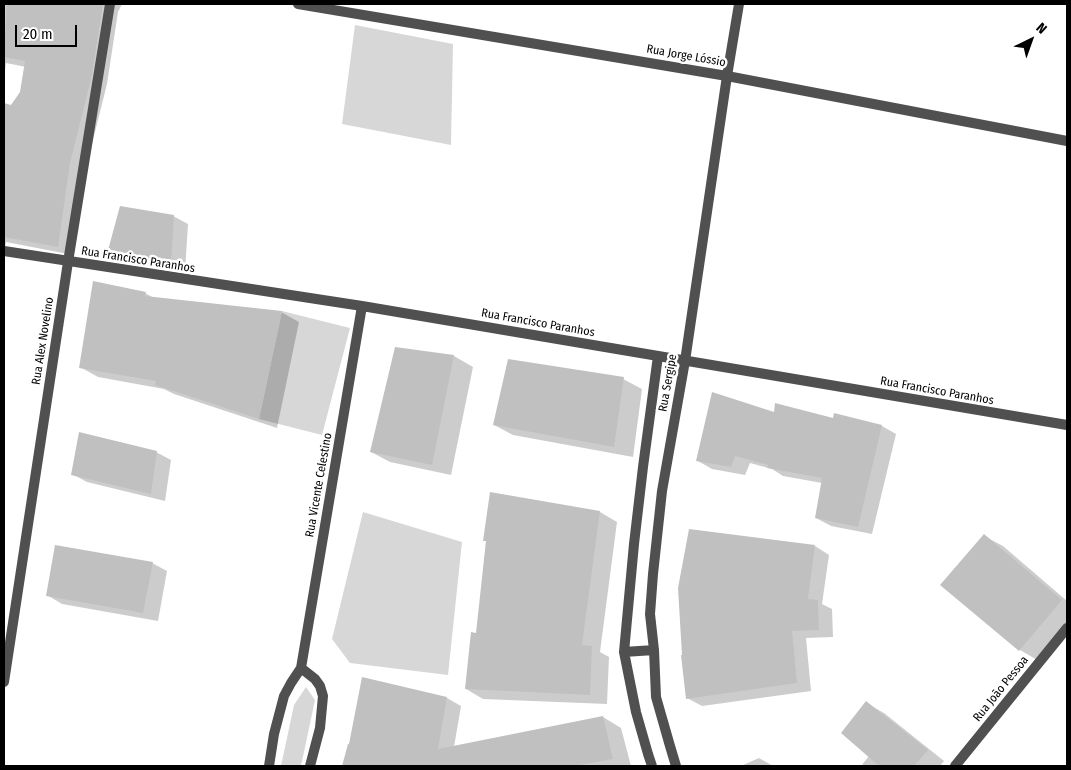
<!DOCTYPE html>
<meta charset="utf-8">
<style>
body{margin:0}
#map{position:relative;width:1071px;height:770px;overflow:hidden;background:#fff;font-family:"Fira Sans Condensed",sans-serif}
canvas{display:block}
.frame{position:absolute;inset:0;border:5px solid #000;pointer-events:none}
.north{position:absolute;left:1006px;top:15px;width:50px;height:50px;-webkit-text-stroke:4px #fff;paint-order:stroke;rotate:42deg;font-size:14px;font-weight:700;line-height:20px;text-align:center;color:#000}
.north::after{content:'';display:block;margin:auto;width:18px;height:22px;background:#000;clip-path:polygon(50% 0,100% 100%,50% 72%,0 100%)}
.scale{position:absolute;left:15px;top:25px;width:62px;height:22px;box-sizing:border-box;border:2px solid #000;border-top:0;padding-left:6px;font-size:15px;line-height:18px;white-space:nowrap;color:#000;-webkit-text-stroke:4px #fff;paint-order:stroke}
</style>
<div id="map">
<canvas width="1071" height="770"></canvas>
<div class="frame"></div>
<div class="north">N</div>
<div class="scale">20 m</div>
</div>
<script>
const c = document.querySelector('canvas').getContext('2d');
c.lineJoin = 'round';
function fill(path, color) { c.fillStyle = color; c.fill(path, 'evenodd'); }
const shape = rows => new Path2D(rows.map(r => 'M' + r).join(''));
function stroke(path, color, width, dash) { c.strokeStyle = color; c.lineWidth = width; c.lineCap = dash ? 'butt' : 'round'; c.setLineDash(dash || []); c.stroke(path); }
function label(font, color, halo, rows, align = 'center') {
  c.font = font + ' "Fira Sans Condensed",sans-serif'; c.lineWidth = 5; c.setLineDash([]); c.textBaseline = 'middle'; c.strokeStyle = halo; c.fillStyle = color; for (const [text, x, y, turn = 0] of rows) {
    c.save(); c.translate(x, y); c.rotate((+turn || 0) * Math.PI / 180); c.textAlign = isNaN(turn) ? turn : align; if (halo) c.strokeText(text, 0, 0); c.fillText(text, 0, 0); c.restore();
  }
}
fill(shape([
 [355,25,453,44,451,145,342,124],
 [282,311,350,328,322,435,259,419],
 [363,512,462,542,448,675,350,663,332,639],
 [306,687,315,700,301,766,281,766,294,705]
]), '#d7d7d7');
fill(shape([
 [4,4,122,4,118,12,107,84,85,172,73,255,6,242,5,249,4,249,4,104,11,107,22,93,26,67,6,63,4,78],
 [173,216,188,224,185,271,122,262,108,254],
 [145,293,154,298,281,312,299,322,277,428,174,394,164,389,98,377,80,367],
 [396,349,454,356,473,367,451,475,390,462,371,452],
 [623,379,642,389,633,457,513,435,494,425],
 [775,414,834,419,835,415,882,426,896,434,872,534,831,526,816,518,822,483,783,476,772,469,750,463,745,475,712,469,698,461],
 [156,452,171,460,165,501,87,482,72,474],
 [491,493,600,512,617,522,600,652,609,657,607,704,483,699,466,689,477,634],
 [984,536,1003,546,1067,601,1067,626,1039,661,1020,650,942,585],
 [815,546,829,555,822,604,832,609,833,637,806,638,811,691,702,706,687,698],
 [152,563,167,571,158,621,62,604,47,595],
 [447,698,461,706,454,747,603,717,621,728,631,766,457,766,453,752,451,766,344,766,349,745],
 [866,703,884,713,944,761,940,766,861,766,869,756],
 [759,758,773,766,741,766]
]), '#0003');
fill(shape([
 [7,4,103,4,92,75,70,163,58,247,4,237,4,103,11,105,20,92,25,61,4,57],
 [120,206,174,215,171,263,107,254],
 [93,281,146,292,145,296,282,311,259,419,155,385,156,381,79,368],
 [395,347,454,355,432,465,370,452],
 [508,359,624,377,614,447,493,425],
 [712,392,774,412,775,403,833,418,834,413,882,425,858,527,815,518,822,478,767,468,768,465,735,456,731,467,696,461],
 [79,432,157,451,151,494,71,475],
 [490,492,600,511,582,645,592,646,590,695,465,689,471,632,476,633,486,541,483,541],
 [689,529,815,545,808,599,818,600,819,630,792,631,797,683,686,699,681,655,682,655,678,588],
 [984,534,1062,600,1019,651,940,585],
 [55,545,153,562,143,613,46,596],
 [362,677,447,697,438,749,603,716,613,759,575,766,342,766,348,744,349,744],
 [866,701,928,750,914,766,879,766,841,733]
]), '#c0c0c0');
stroke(shape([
 [298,4,727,76,1067,141],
 [4,251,362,306,1067,425],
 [624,652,654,650],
 [301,668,315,679,320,686,323,696,320,728,310,766],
 [4,682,68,262,110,4],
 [269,766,274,734,284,696,291,683,301,668,362,306],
 [652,766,648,754,636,712,624,652,634,544,643,467,658,356],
 [676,766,670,746,656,697,654,650,650,614,653,574,662,491,685,361,727,76,739,4],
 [955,766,1067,628]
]), '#505050', 10);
label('12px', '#000', '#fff', [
 ["Rua Jorge Lóssio",686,56,10],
 ["Rua Francisco Paranhos",138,260,9],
 ["Rua Francisco Paranhos",538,323,10],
 ["Rua Alex Novelino",43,341,-81],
 ["Rua Sergipe",668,383,-80],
 ["Rua Francisco Paranhos",937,391,10],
 ["Rua Vicente Celestino",319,485,-80],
 ["Rua João Pessoa",1001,689,-51]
]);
</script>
